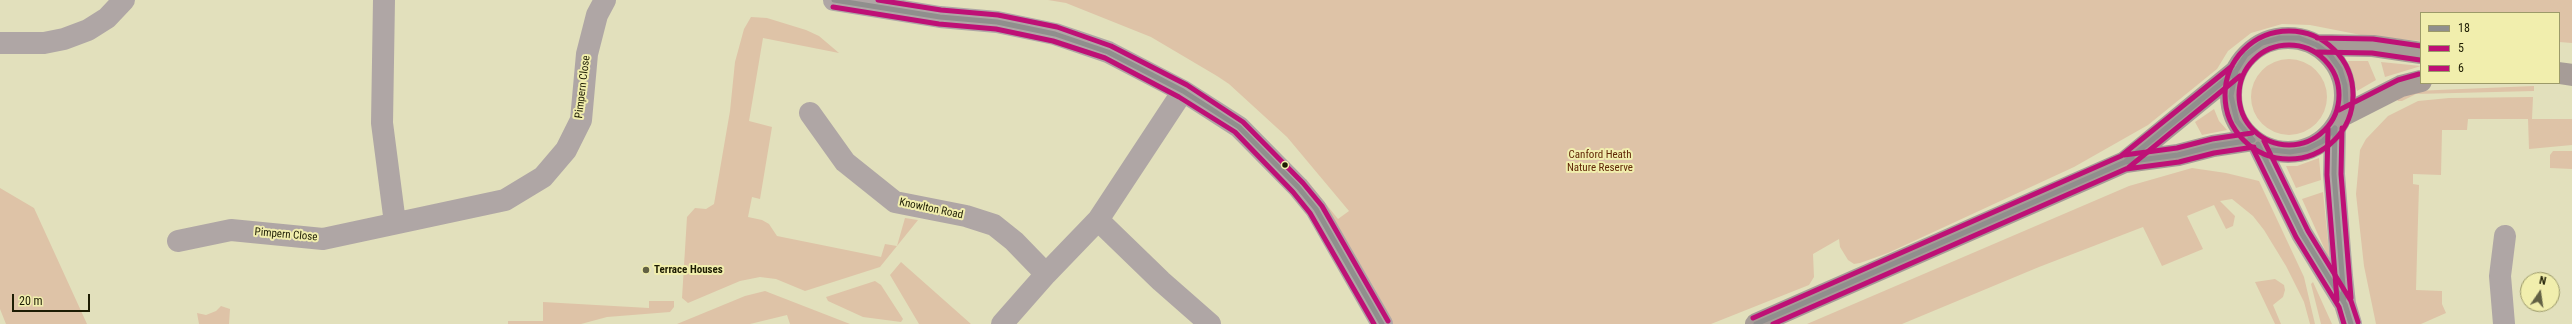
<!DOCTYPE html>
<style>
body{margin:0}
#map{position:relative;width:2572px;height:324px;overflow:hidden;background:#e2e0bc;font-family:"Roboto Condensed",sans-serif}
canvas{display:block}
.legend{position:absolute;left:2420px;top:12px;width:140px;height:72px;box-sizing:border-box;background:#f1eead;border:1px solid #9c9a69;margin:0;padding:5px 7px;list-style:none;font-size:12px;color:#1d1c03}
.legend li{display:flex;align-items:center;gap:8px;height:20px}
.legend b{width:20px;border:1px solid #9c9a69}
.north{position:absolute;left:2520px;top:272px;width:40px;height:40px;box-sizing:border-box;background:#f1eead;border:1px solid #9c9a69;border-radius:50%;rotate:13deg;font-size:11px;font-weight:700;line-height:16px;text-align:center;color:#1d1c03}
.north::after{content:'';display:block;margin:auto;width:14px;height:18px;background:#626144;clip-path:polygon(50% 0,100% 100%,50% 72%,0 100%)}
.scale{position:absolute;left:12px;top:294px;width:78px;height:18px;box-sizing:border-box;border:2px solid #1d1c03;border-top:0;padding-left:5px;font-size:12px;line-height:14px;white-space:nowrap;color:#1d1c03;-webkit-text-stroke:3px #f1eead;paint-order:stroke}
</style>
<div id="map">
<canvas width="2572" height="324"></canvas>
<ul class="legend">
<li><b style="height:5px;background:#908f8d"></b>18</li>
<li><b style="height:5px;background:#be1076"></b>5</li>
<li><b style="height:5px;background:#be1076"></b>6</li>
</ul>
<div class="north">N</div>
<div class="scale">20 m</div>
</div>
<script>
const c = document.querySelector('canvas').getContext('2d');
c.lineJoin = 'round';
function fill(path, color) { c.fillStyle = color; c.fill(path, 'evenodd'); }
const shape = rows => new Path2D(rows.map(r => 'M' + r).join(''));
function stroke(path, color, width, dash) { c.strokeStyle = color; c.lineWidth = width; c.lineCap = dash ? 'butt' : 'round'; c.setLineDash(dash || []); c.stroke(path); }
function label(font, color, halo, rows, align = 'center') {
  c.font = font + ' "Roboto Condensed",sans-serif'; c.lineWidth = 4; c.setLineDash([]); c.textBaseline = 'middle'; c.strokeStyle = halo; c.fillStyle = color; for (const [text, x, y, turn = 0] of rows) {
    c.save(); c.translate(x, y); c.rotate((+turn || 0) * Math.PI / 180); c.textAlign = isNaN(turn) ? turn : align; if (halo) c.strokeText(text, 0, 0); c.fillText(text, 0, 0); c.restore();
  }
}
fill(shape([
 [1048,0,2572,0,2572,43,2559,42,2559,13,2421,13,2421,41,2366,36,2310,25,2282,24,2251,33,2228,51,2217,69,2148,125,2074,167,1888,253,1860,263,1854,264,1848,260,1840,247,1839,239,1813,254,1814,277,1809,285,1711,324,1392,324,1302,182,1306,179,1338,219,1349,211,1287,137,1229,84,1217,76,1151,37,1066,3],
 [751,17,767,18,806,30,819,36,839,53,763,38,749,121,772,127,760,199,752,197,748,217,762,220,769,224,777,236,881,257,885,244,897,246,905,218,918,220,880,267,805,291,776,279,760,277,740,281,688,303,682,298,687,217,695,208,706,209,714,204,730,111,735,62,744,29],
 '2251 97a38 38 0 1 1 76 0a38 38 0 1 1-76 0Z',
 [2348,61,2368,61,2376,80,2357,91],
 [2381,62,2421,66,2385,77],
 [2534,86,2534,91,2416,94,2402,101,2398,101,2396,98,2414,91],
 [2533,97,2532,119,2572,119,2572,145,2529,149,2528,119,2468,119,2467,130,2442,130,2441,175,2413,174,2413,184,2419,185,2416,290,2442,291,2442,304,2446,313,2421,324,2376,324,2364,266,2356,194,2360,150,2366,139,2388,116,2418,101,2449,98],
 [2214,109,2219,121,2227,130,2202,135,2195,122],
 [2553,151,2572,151,2572,169,2550,168,2550,155],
 [2319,158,2321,180,2296,188,2286,166,2297,166],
 [2192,168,2226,173,2259,181,2304,277,2315,324,2310,324,2304,302,2286,266,2264,230,2253,216,2232,199,2220,201,2235,216,2233,226,2226,229,2214,205,2187,216,2203,249,2162,266,2143,227,2039,267,1902,324,1807,324,2129,186],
 [0,188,34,208,87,324,6,324,0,309],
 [2323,192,2330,261,2302,199],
 [901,262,971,324,919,324,890,275],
 [2275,279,2284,285,2285,290,2283,297,2273,305,2281,324,2275,324,2255,282],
 [875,281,881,285,903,319,901,322,863,317,828,301,826,297],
 [2313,282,2332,324,2321,324,2311,284],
 [765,291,850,324,790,324,787,315,750,324,677,324,745,296],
 [649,301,674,301,674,307,670,312,607,317,581,324,508,324,508,321,543,321,543,302,649,308],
 [221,306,230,309,229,324,199,324,197,313,206,315,216,311]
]), '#dec3a7');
stroke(shape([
 [384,0,382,123,395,223],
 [834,0,940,17,997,22,1055,34,1108,52,1183,91,1239,127,1298,187,1316,209,1382,324],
 [0,43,44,43,64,39,88,30,107,18,124,0],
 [810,113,845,162,895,202,966,216,994,225,1014,241,1046,274],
 [2335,128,2334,174,2342,276,2345,304,2351,324],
 [2258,144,2302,234,2343,301],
 [1098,220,1161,281,1210,324],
 [178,241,231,230,323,239,505,200,543,177,566,150,581,120,587,54,597,15,605,0],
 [1002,324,1046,274,1098,220,1183,91],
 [2504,324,2500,276,2505,236]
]), '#afa6a5', 22);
stroke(shape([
 '2231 95a57 57 0 1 1 114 0a57 57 0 1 1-114 0Z',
 [2317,45,2373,46,2421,53],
 [2559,73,2572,75],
 [2342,116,2401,86,2421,81],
 [2125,162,2178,155,2213,146,2253,140],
 [1756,324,2125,162,2236,71]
]), '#a69c97', 22);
stroke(shape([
 [834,0,940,17,997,22,1055,34,1108,52,1183,91,1239,127,1298,187,1316,209,1382,324],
 [2335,128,2334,174,2344,299],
 [2253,140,2237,121,2231,96,2236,71,2246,55,2262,43,2280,38,2299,38,2317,45,2330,55,2340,69,2345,85,2346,103],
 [2258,144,2302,234,2345,304,2351,324],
 [2272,150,2290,152,2307,149,2323,141,2335,128],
 [2125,162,2178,155,2213,146,2253,140],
 [1756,324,2125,162,2236,71]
]), '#908f8d', 5);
stroke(shape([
 [833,7,939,24,996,29,1053,41,1105,58,1179,97,1235,132,1293,192,1310,213,1374,324],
 '2239 95a50 50 0 1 1 100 0a50 50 0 1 1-100 0Z',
 [2317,52,2372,53,2420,60],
 [2328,128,2327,175,2337,300],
 [2252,147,2296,237,2339,307,2344,324],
 [2126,169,2179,162,2214,153,2254,147],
 [1773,324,2128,168,2240,76]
]), '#be1076', 5);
stroke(shape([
 [878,0,941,10,998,15,1057,27,1111,46,1187,85,1243,122,1303,183,1322,206,1388,321],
 '2225 95a64 64 0 1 1 128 0a64 64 0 1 1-128 0Z',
 [2317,38,2373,39,2421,46],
 [2339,110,2398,80,2419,74],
 [2342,128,2341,174,2351,298],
 [2264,141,2308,231,2351,301,2358,322],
 [2124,155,2177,148,2212,139,2252,133],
 [1753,318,2121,156,2232,66]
]), '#be1076', 5);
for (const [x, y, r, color] of [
 [1285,165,3.5,"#1d1c03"],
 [646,270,4,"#626144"]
]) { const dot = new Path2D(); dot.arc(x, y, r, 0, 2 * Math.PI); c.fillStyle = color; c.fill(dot); stroke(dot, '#f1eead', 1.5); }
label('11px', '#1d1c03', '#f1eead', [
 ["Pimpern Close",583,87,-83],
 ["Knowlton Road",931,209,12],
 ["Pimpern Close",286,235,5]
]);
label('11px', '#612706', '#f1eead', [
 ["Canford Heath",1600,155],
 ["Nature Reserve",1600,168]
]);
label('bold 11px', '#1d1c03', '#f1eead', [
 ["Terrace Houses",654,270]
], 'left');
</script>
